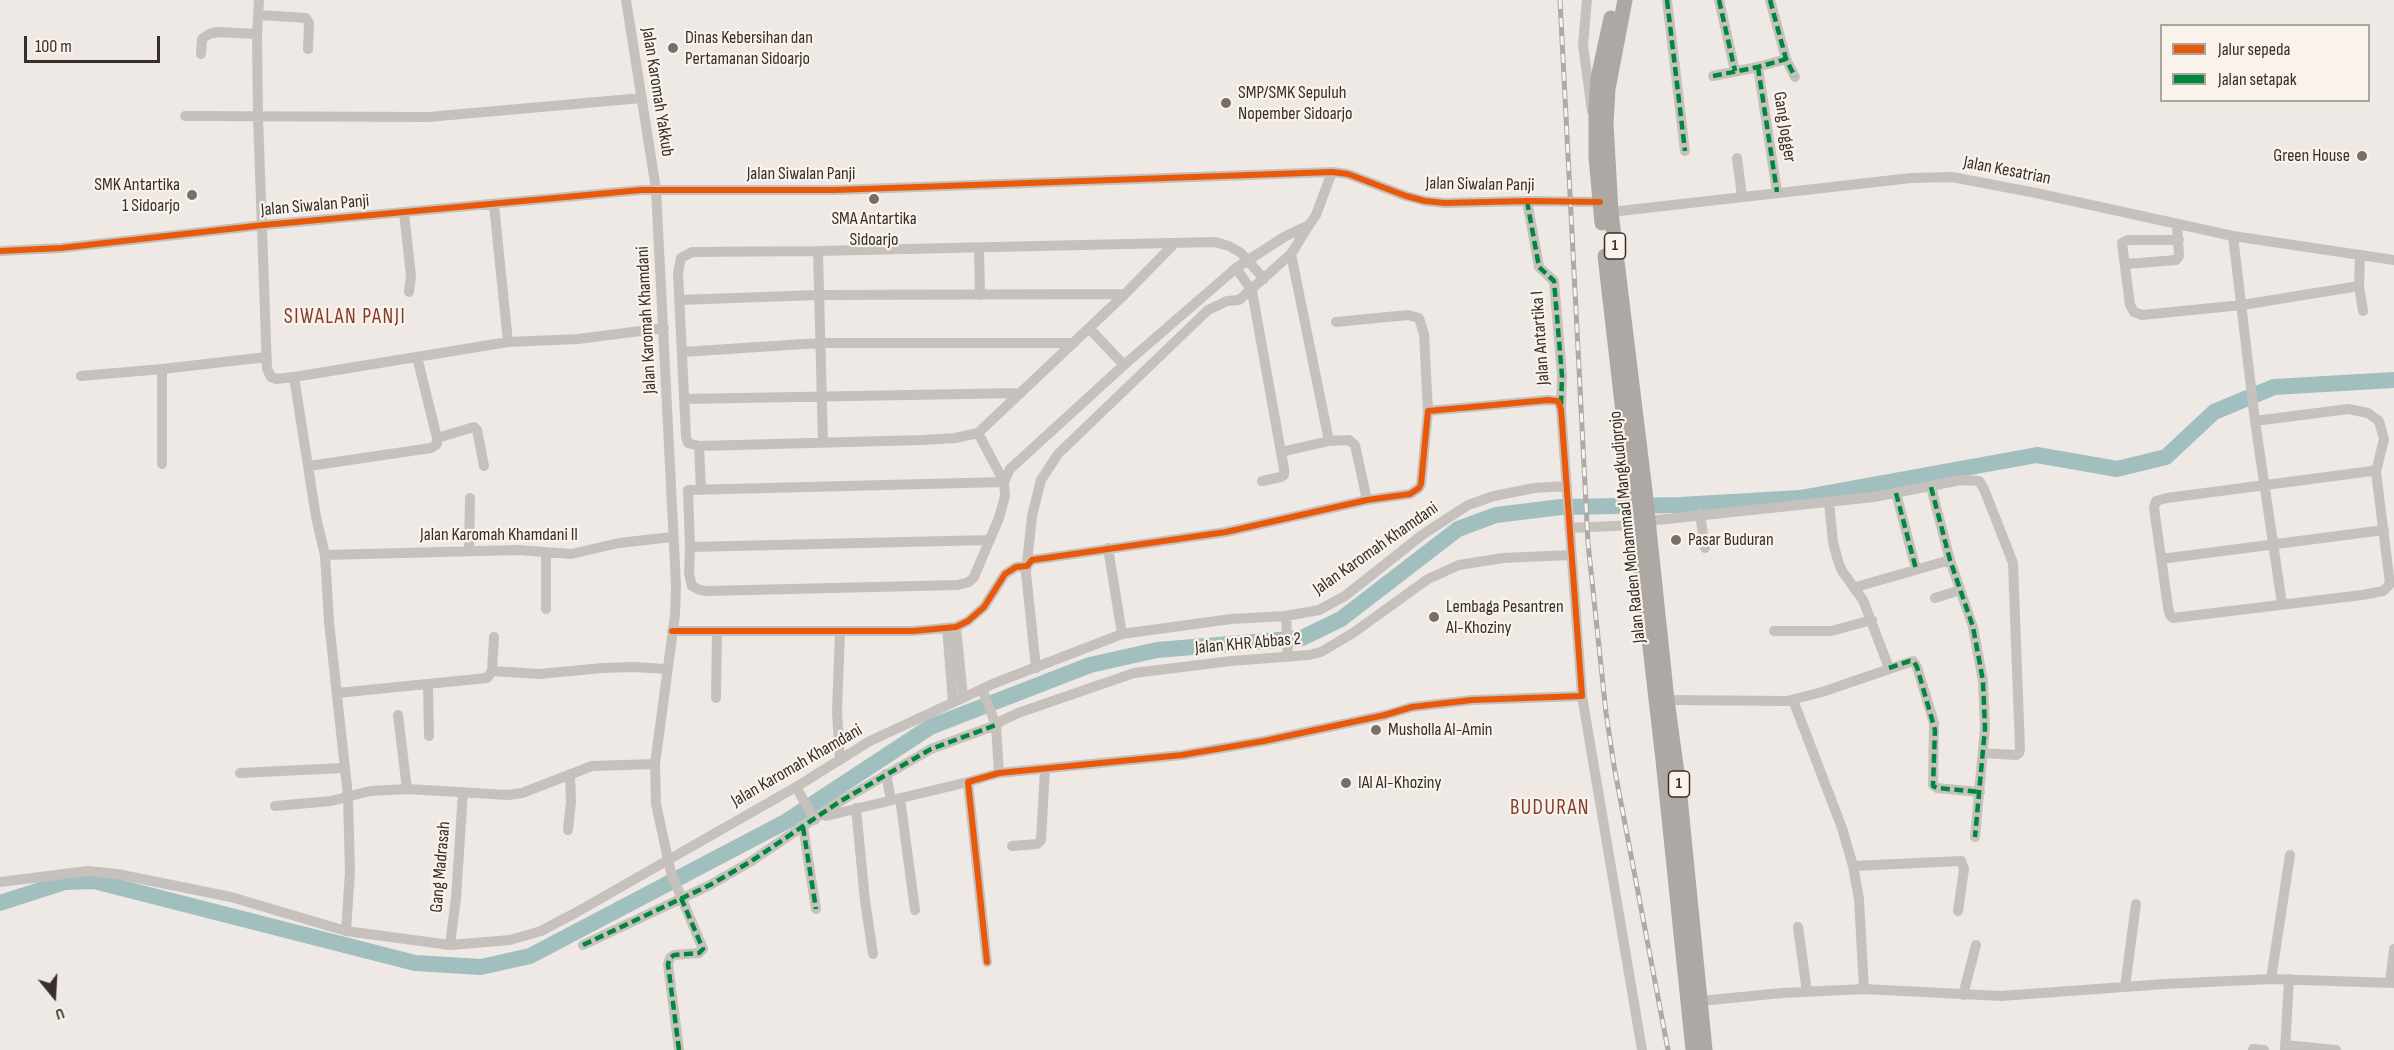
<!DOCTYPE html>
<style>
body{margin:0}
#map{position:relative;width:2394px;height:1050px;overflow:hidden;background:#eee9e4;font-family:"Sofia Sans Condensed",sans-serif}
canvas{display:block}
.legend{position:absolute;left:2160px;top:24px;width:210px;height:78px;box-sizing:border-box;background:#f9f3ec;border:2px solid #aca49e;margin:0;padding:8px 10px;list-style:none;font-size:18px;color:#382e2a}
.legend li{display:flex;align-items:center;gap:12px;height:30px}
.legend b{width:30px;border:2px solid #aca49e}
.north{position:absolute;left:24px;top:966px;width:60px;height:60px;-webkit-text-stroke:4px #f9f3ec;paint-order:stroke;rotate:162deg;font-size:16px;font-weight:700;line-height:24px;text-align:center;color:#382e2a}
.north::after{content:'';display:block;margin:auto;width:21px;height:27px;background:#382e2a;clip-path:polygon(50% 0,100% 100%,50% 72%,0 100%)}
.scale{position:absolute;left:24px;top:36px;width:136px;height:27px;box-sizing:border-box;border:3px solid #382e2a;border-top:0;padding-left:8px;font-size:18px;line-height:21px;white-space:nowrap;color:#382e2a;-webkit-text-stroke:4px #f9f3ec;paint-order:stroke}
</style>
<div id="map">
<canvas width="2394" height="1050"></canvas>
<ul class="legend">
<li><b style="height:8px;background:#e8590c"></b>Jalur sepeda</li>
<li><b style="height:8px;background:#00873e"></b>Jalan setapak</li>
</ul>
<div class="north">U</div>
<div class="scale">100 m</div>
</div>
<script>
const c = document.querySelector('canvas').getContext('2d');
c.lineJoin = 'round';
const shape = rows => new Path2D(rows.map(r => 'M' + r).join(''));
function stroke(path, color, width, dash) { c.strokeStyle = color; c.lineWidth = width; c.lineCap = dash ? 'butt' : 'round'; c.setLineDash(dash || []); c.stroke(path); }
function label(font, color, halo, rows, align = 'center') {
  c.font = font + ' "Sofia Sans Condensed",sans-serif'; c.lineWidth = 4.5; c.setLineDash([]); c.textBaseline = 'middle'; c.strokeStyle = halo; c.fillStyle = color; for (const [text, x, y, turn = 0] of rows) {
    c.save(); c.translate(x, y); c.rotate((+turn || 0) * Math.PI / 180); c.textAlign = isNaN(turn) ? turn : align; if (halo) c.strokeText(text, 0, 0); c.fillText(text, 0, 0); c.restore();
  }
}
stroke(shape([
 [0,903,65,882,94,881,415,963,481,967,530,956,787,821,930,727,1090,665,1157,650,1302,638,1341,619,1458,529,1496,515,1561,507,1680,505,1800,498,2037,455,2117,469,2166,457,2214,412,2274,387,2394,380]
]), '#a1bfbe', 16);
stroke(shape([
 [259,0,257,34,258,117,267,369,271,377,276,379,294,377,508,342,578,339,664,328],
 [626,0,656,189,676,585,675,615,655,764,656,804,671,873,703,949,699,953,674,955,670,958,668,964,679,1050],
 [1587,0,1583,45,1592,111],
 [1667,0,1685,151],
 [1719,0,1735,71],
 [1770,0,1786,59,1795,77],
 [259,15,306,18,309,23,308,49],
 [201,54,202,39,209,34,218,32,257,34],
 [1758,67,1777,192],
 [1713,76,1758,67,1786,59],
 [185,116,428,117,642,98],
 [1737,158,1742,196],
 [1527,201,1539,267,1554,281,1562,376,1561,409],
 [494,205,508,342],
 [1611,212,1911,178,1952,177,2036,193,2233,236,2394,260],
 [404,213,411,276,409,292],
 [1309,225,1316,215,1332,172],
 [2233,236,2255,421,2282,604],
 [2179,240,2128,240,2122,243,2130,305,2134,312,2142,315,2242,305,2359,286,2363,311],
 [1174,244,1125,294,978,433,955,438,922,440,699,446,688,443,686,437,678,273,681,258,692,252,818,251,1215,242,1229,246,1241,253,1264,279],
 [979,248,980,295],
 [0,251,61,248,264,225,641,190,835,190,1332,172,1348,174,1406,196,1425,201,1445,203,1527,201,1600,202],
 [818,251,823,443],
 [1291,254,1329,441],
 [2126,264,2176,260,2179,256,2177,225],
 [1236,268,1252,291,1284,469,1284,475,1281,477,1262,481],
 [2359,286,2360,256],
 [679,300,818,295,1125,294],
 [1336,322,1408,315,1419,318,1424,334,1428,411],
 [1089,328,1124,365],
 [682,352,820,343,1074,343],
 [417,357,437,438],
 [81,376,162,369],
 [294,377,316,517,325,555,329,622,348,796,350,872,346,931],
 [684,399,1021,393],
 [2255,421,2348,409,2368,413,2379,421,2384,439,2376,472,2390,584,2383,591,2362,595,2173,618,2170,615,2168,607,2154,508,2156,501,2167,498,2372,471,2376,472],
 [978,433,1004,482,688,490,690,547,689,574,692,586,700,590,707,591,958,585,969,582,974,577,999,518,1005,496,1004,482,1010,469,1124,365,1236,268,1284,237,1309,225,1291,254,1239,300,1227,301,1208,310,1058,454,1041,480,1032,516,1026,573,1036,668],
 [699,446,701,490],
 [1281,452,1329,441,1349,440,1355,445,1367,500],
 [162,464,162,369,267,357],
 [309,466,431,448,437,444,437,438,474,427,477,430,484,466],
 [1931,487,1950,560,1973,627,1983,681,1985,728,1975,837],
 [1896,493,1916,569],
 [1829,502,1833,542,1838,561,1842,571,1863,600,1889,668],
 [1700,514,1705,548],
 [1648,521,1874,497,1961,480,1979,481,1984,489,2013,563,2020,749,2019,753,2016,755,1983,753],
 [1569,528,1637,525],
 [690,547,990,540],
 [1108,548,1122,634],
 [469,551,470,498],
 [546,553,546,609],
 [325,555,518,550,571,554,619,543,672,537],
 [2161,559,2384,530],
 [1856,587,1950,560],
 [1935,598,1960,590],
 [1286,616,1288,656],
 [956,627,963,697],
 [947,628,953,702],
 [672,631,913,631,956,627,968,621,984,607,1005,574,1016,567,1027,566,1032,560,1226,532,1367,500,1410,494,1419,488,1421,484,1428,411,1548,400,1558,401,1561,409,1582,696,1472,700,1412,707,1385,715,1264,741,1182,755,999,773,968,782,987,962],
 [1774,631,1831,631,1872,620],
 [492,671,539,674,603,668,633,667,666,669],
 [428,685,429,736],
 [337,693,487,678,492,671,494,637],
 [1582,696,1642,1050],
 [716,698,717,631],
 [1667,700,1787,701,1822,692,1913,661,1917,667,1934,723,1933,785,1937,788,1980,792],
 [1793,700,1842,828,1853,866,1859,899,1864,989],
 [398,715,407,789],
 [840,760,837,712,840,631],
 [240,773,343,768],
 [999,773,996,725,1001,721,1018,713,1134,673,1231,661,1309,655,1321,652,1353,633,1428,579,1459,565,1503,558,1571,555],
 [886,774,891,800],
 [796,787,815,820],
 [900,798,915,910],
 [275,806,331,801,370,791,407,789,508,795,522,793,592,766,655,764],
 [856,808,865,901,873,954],
 [826,816,968,782],
 [803,827,816,909],
 [568,830,571,802,570,774],
 [1012,846,1037,844,1041,840,1045,769],
 [1853,866,1961,861,1964,869,1958,911],
 [0,882,88,871,117,874,231,897,346,931,450,945,510,940,541,931,577,912,796,787,870,741,995,683,1122,634,1231,619,1286,616,1319,610,1345,596,1422,535,1468,505,1494,496,1534,488,1567,486],
 [1798,927,1807,992],
 [450,945,456,898,463,792],
 [583,945,710,885,750,862,839,802,931,749,996,725,982,689],
 [2271,979,2290,855],
 [2390,983,2394,949],
 [2125,987,2136,904],
 [1963,995,1976,945],
 [1700,1001,1782,993,1864,989,2001,996,2165,984,2271,979,2394,983],
 [2285,1045,2336,1050],
 [2253,1049,2264,1050],
 [2285,1050,2289,979]
]), '#c7c1bd', 10);
stroke(shape([
 [1625,0,1608,89,1606,123,1611,212,1645,491,1667,700,1679,787,1705,1050],
 [1602,223,1596,157,1596,110,1598,78,1611,18],
 [1605,256,1663,760,1693,1050]
]), '#ada8a3', 15);
const rail = shape([
 [1560,0,1588,543,1606,713,1614,766,1668,1050]
]);
stroke(rail, '#afaaa7', 5);
stroke(rail, '#f9f3ec', 3, [9]);
stroke(shape([
 [1667,0,1685,151],
 [1719,0,1735,71],
 [1770,0,1786,59,1795,77],
 [1758,67,1777,192],
 [1713,76,1758,67,1786,59],
 [1527,201,1539,267,1554,281,1562,376,1561,406],
 [1931,487,1950,560,1973,627,1983,681,1985,728,1975,837],
 [1896,493,1916,569],
 [1889,668,1910,661,1914,662,1917,667,1935,730,1933,786,1937,788,1980,792],
 [803,827,816,909],
 [583,945,710,885,750,862,839,802,931,749,996,725],
 [679,1050,668,964,670,958,674,955,699,953,703,949,681,898]
]), '#00873e', 4.5, [9, 4.5]);
stroke(shape([
 [0,251,61,248,264,225,641,190,835,190,1332,172,1348,174,1406,196,1425,201,1445,203,1527,201,1600,202],
 [672,631,913,631,956,627,968,621,984,607,1005,574,1016,567,1027,566,1032,560,1226,532,1367,500,1410,494,1419,488,1421,484,1428,411,1548,400,1558,401,1561,409,1582,696,1472,700,1412,707,1385,715,1264,741,1182,755,999,773,968,782,987,962]
]), '#e8590c', 6);
for (const [x, y, r, color] of [
 [673,48,6,"#786f6b"],
 [1226,103,6,"#786f6b"],
 [2362,156,6,"#786f6b"],
 [192,195,6,"#786f6b"],
 [874,199,6,"#786f6b"],
 [1676,540,6,"#786f6b"],
 [1434,617,6,"#786f6b"],
 [1376,730,6,"#786f6b"],
 [1346,783,6,"#786f6b"]
]) { const dot = new Path2D(); dot.arc(x, y, r, 0, 2 * Math.PI); c.fillStyle = color; c.fill(dot); stroke(dot, '#f9f3ec', 2); }
for (const [x, y, w] of [
 [1615,246,21],
 [1679,784,21]
]) { const box = new Path2D(); box.roundRect(x - w / 2, y - 13, w, 26, 4.5); c.fillStyle = '#f9f3ec'; c.fill(box); stroke(box, '#382e2a', 1.5); }
label('bold 16px', '#382e2a', null, [
 ["1",1615,246],
 ["1",1679,784]
]);
label('18px', '#382e2a', '#f9f3ec', [
 ["Dinas Kebersihan dan",685,38],
 ["Pertamanan Sidoarjo",685,59],
 ["SMP/SMK Sepuluh",1238,93],
 ["Nopember Sidoarjo",1238,114],
 ["Green House",2350,156,"right"],
 ["SMK Antartika",180,185,"right"],
 ["1 Sidoarjo",180,206,"right"],
 ["SMA Antartika",874,219,"center"],
 ["Sidoarjo",874,240,"center"],
 ["Pasar Buduran",1688,540],
 ["Lembaga Pesantren",1446,607],
 ["Al-Khoziny",1446,628],
 ["Musholla Al-Amin",1388,730],
 ["IAI Al-Khoziny",1358,783]
], 'left');
label('18px', '#382e2a', '#f9f3ec', [
 ["Jalan Karomah Yakkub",657,92,81],
 ["Gang Jogger",1784,127,81],
 ["Jalan Kesatrian",2007,171,11],
 ["Jalan Siwalan Panji",801,174],
 ["Jalan Siwalan Panji",1480,185,1],
 ["Jalan Siwalan Panji",315,206,-5],
 ["Jalan Karomah Khamdani",647,320,-93],
 ["Jalan Antartika I",1541,338,-94],
 ["Jalan Raden Mohammad Mangkudiprojo",1628,527,-96],
 ["Jalan Karomah Khamdani II",499,535],
 ["Jalan Karomah Khamdani",1376,549,-35],
 ["Jalan KHR Abbas 2",1248,644,-5],
 ["Jalan Karomah Khamdani",797,766,-30],
 ["Gang Madrasah",441,867,-85]
]);
c.letterSpacing = '1.5px';
label('21px', '#833a28', '#f9f3ec', [
 ["SIWALAN PANJI",345,318],
 ["BUDURAN",1550,809]
]);
c.letterSpacing = '0px';
</script>
